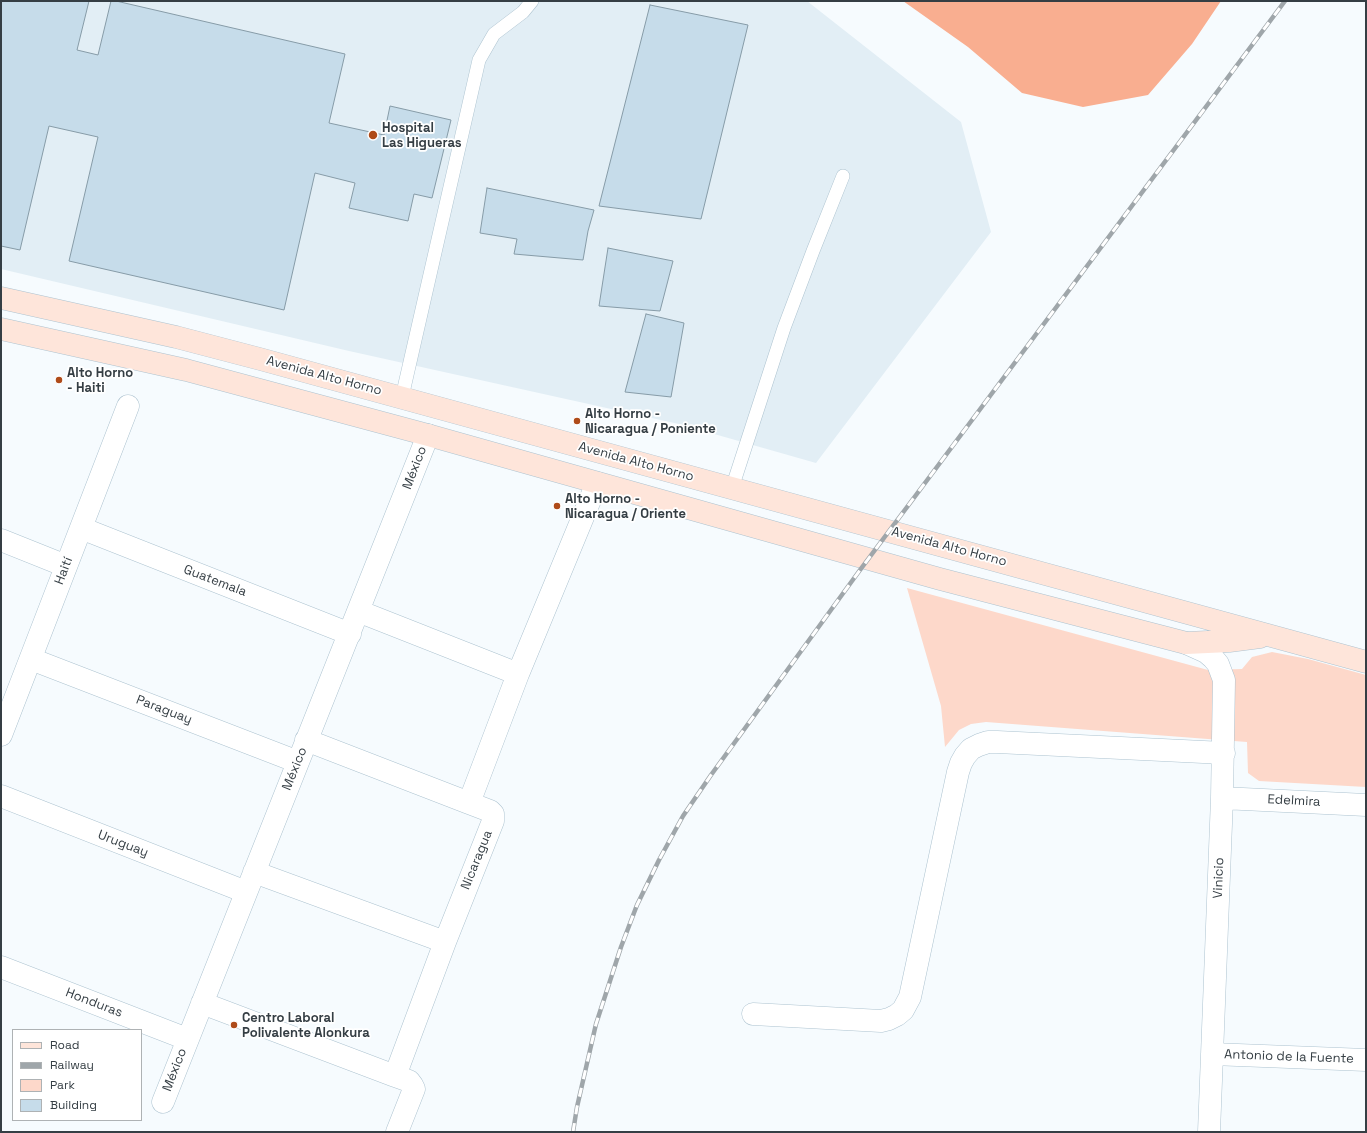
<!DOCTYPE html>
<meta charset="utf-8">
<style>
body{margin:0}
#map{position:relative;width:1367px;height:1133px;overflow:hidden;background:#f6fbfe;font-family:"Space Grotesk",sans-serif}
canvas{display:block}
.frame{position:absolute;inset:0;border:2px solid #353e44;pointer-events:none}
.legend{position:absolute;left:12px;top:1029px;width:130px;height:92px;box-sizing:border-box;background:#fff;border:1px solid #aeb2b4;margin:0;padding:5px 7px;list-style:none;font-size:12px;color:#353e44}
.legend li{display:flex;align-items:center;gap:8px;height:20px}
.legend b{width:20px;border:1px solid #aeb2b4}
</style>
<div id="map">
<canvas width="1367" height="1133"></canvas>
<div class="frame"></div>
<ul class="legend">
<li><b style="height:5px;background:#fee5da"></b>Road</li>
<li><b style="height:5px;background:#9fa6aa"></b>Railway</li>
<li><b style="height:11px;background:#fdd8ca"></b>Park</li>
<li><b style="height:11px;background:#c6dcea"></b>Building</li>
</ul>
</div>
<script>
const c = document.querySelector('canvas').getContext('2d');
c.lineJoin = 'round';
function fill(path, color) { c.fillStyle = color; c.fill(path, 'evenodd'); }
const shape = rows => new Path2D(rows.map(r => 'M' + r).join(''));
function stroke(path, color, width, dash) { c.strokeStyle = color; c.lineWidth = width; c.lineCap = dash ? 'butt' : 'round'; c.setLineDash(dash || []); c.stroke(path); }
function label(font, color, halo, rows, align = 'center') {
  c.font = font + ' "Space Grotesk",sans-serif'; c.lineWidth = 3.5; c.setLineDash([]); c.textBaseline = 'middle'; c.strokeStyle = halo; c.fillStyle = color; for (const [text, x, y, turn = 0] of rows) {
    c.save(); c.translate(x, y); c.rotate((+turn || 0) * Math.PI / 180); c.textAlign = isNaN(turn) ? turn : align; if (halo) c.strokeText(text, 0, 0); c.fillText(text, 0, 0); c.restore();
  }
}
fill(shape([
 [1,1,807,1,961,122,991,232,816,463,679,424,349,351,1,269]
]), '#e2eef5');
fill(shape([
 [907,588,1208,670,1242,669,1252,657,1272,652,1308,659,1366,675,1366,787,1259,781,1248,773,1247,742,986,722,971,724,959,730,945,747,941,706]
]), '#fdd8ca');
fill(shape([
 [903,1,1221,1,1192,44,1148,95,1083,107,1022,93,968,47]
]), '#f9ae90');
const building = shape([
 [1,1,89,1,77,50,98,55,111,1,116,1,345,54,329,123,384,135,390,106,451,120,432,198,414,194,408,221,349,208,355,183,315,173,284,310,69,261,98,137,49,126,20,250,1,246,1,1],
 [650,5,748,25,701,219,599,206,650,5],
 [487,188,594,210,588,231,583,260,514,254,517,239,480,233,487,188],
 [608,248,673,261,660,311,599,306,608,248],
 [646,314,684,323,671,397,625,392,646,314]
]);
fill(building, '#c6dcea');
stroke(building, '#879ca8', 1);
const service = shape([
 [402,397,479,60,494,34,523,12,532,1],
 [732,488,784,328,813,251,843,176]
]);
const minor = shape([
 [81,528,350,634],
 [1,540,66,566],
 [358,611,518,674],
 [1186,643,1206,652,1213,658,1218,664,1224,680,1222,798,1209,1132],
 [31,659,298,762],
 [1,735,128,406],
 [306,740,469,803],
 [1,796,246,892],
 [1222,798,1366,805],
 [254,872,445,942],
 [1,967,187,1039],
 [202,1003,395,1076],
 [753,1014,881,1021,889,1019,897,1015,903,1010,910,997,958,772,961,763,965,756,971,749,979,745,988,742,997,742,1224,753],
 [1212,1054,1366,1060],
 [163,1102,428,435],
 [397,1132,414,1089,412,1085,409,1081,395,1076,445,942,493,821,493,814,490,811,469,803,518,674,597,483]
]);
const secondary = shape([
 [1,298,176,337,260,359,1366,662],
 [1,329,186,370,428,435,940,579,1186,643,1229,641,1260,637]
]);
stroke(service, '#adc3d0', 14);
stroke(minor, '#adc3d0', 23);
stroke(secondary, '#adc3d0', 23);
stroke(service, '#fff', 13);
stroke(minor, '#fff', 22);
stroke(secondary, '#fee5da', 22);
const rail = shape([
 [573,1132,577,1107,596,1024,621,947,637,905,659,860,683,816,711,775,860,570,1285,1]
]);
stroke(rail, '#9fa6aa', 4.5);
stroke(rail, '#fff', 3, [9]);
for (const [x, y, r, color] of [
 [373,135,5,"#af4b19"],
 [59,380,4,"#af4b19"],
 [577,421,4,"#af4b19"],
 [557,506,4,"#af4b19"],
 [234,1025,4,"#af4b19"]
]) { const dot = new Path2D(); dot.arc(x, y, r, 0, 2 * Math.PI); c.fillStyle = color; c.fill(dot); stroke(dot, '#fff', 1.5); }
label('bold 13px', '#353e44', '#fff', [
 ["Hospital",382,128],
 ["Las Higueras",382,143],
 ["Alto Horno",67,373],
 ["- Haiti",67,388],
 ["Alto Horno -",585,414],
 ["Nicaragua / Poniente",585,429],
 ["Alto Horno -",565,499],
 ["Nicaragua / Oriente",565,514],
 ["Centro Laboral",242,1018],
 ["Polivalente Alonkura",242,1033]
], 'left');
label('13px', '#353e44', '#fff', [
 ["Avenida Alto Horno",324,376,15],
 ["Avenida Alto Horno",636,462,15],
 ["México",415,468,-69],
 ["Avenida Alto Horno",949,547,15],
 ["Haití",64,571,-69],
 ["Guatemala",215,581,21],
 ["Paraguay",164,710,21],
 ["México",295,769,-68],
 ["Edelmira",1294,801,3],
 ["Uruguay",123,844,21],
 ["Nicaragua",477,860,-68],
 ["Vinicio",1219,878,-88],
 ["Honduras",94,1003,21],
 ["Antonio de la Fuente",1289,1057,2],
 ["México",175,1070,-69]
]);
</script>
